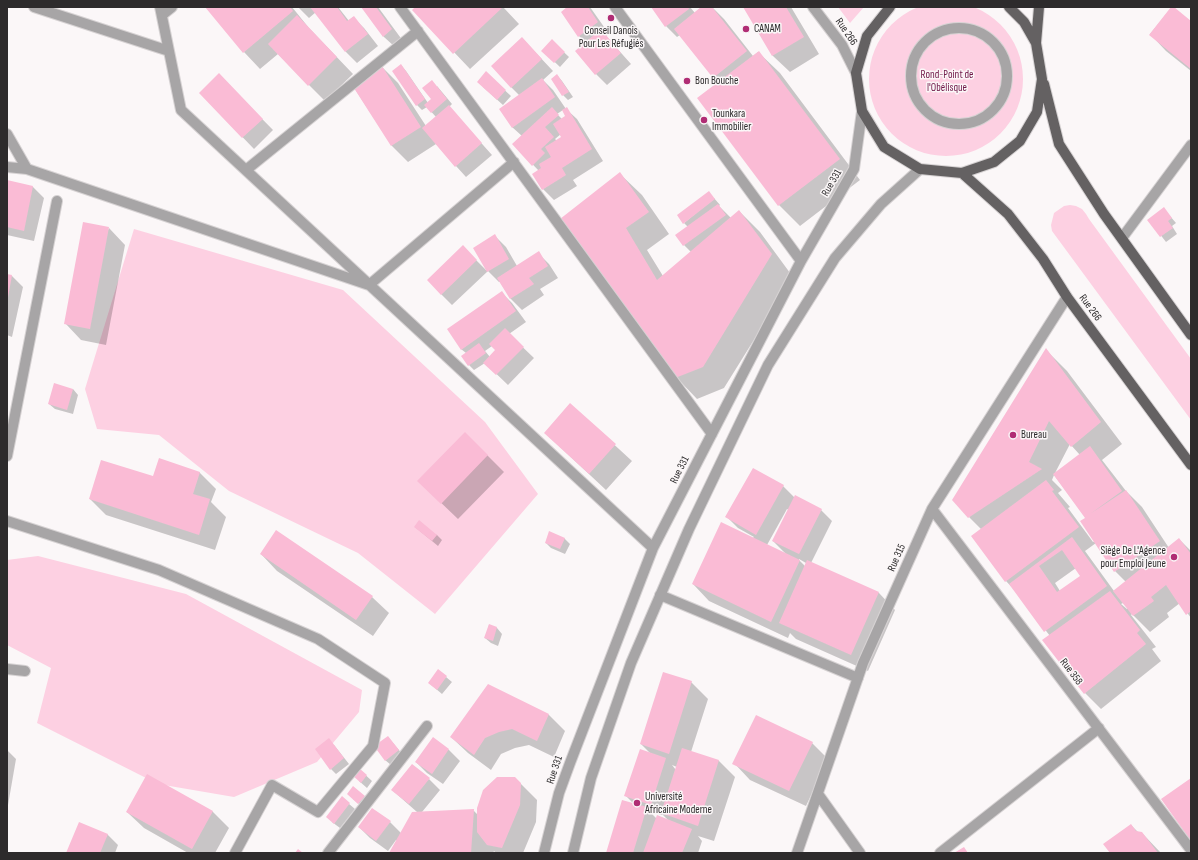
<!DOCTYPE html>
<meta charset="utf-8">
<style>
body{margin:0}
#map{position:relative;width:1198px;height:860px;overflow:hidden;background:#fbf7f8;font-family:"Sofia Sans Condensed",sans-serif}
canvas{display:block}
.frame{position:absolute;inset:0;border:8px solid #2d2b2c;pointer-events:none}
</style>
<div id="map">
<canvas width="1198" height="860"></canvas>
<div class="frame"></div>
</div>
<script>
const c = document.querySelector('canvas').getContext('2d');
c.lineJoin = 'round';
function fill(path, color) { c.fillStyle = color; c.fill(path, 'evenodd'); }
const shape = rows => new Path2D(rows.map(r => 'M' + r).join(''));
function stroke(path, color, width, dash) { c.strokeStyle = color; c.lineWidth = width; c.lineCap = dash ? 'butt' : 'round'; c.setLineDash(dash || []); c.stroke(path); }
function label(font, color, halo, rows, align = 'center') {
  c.font = font + ' "Sofia Sans Condensed",sans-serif'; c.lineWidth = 3; c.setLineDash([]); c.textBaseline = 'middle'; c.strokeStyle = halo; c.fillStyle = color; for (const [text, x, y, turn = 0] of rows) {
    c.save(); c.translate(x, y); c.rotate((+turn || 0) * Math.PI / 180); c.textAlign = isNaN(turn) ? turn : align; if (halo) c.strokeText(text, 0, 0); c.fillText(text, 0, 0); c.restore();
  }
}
fill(shape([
 '869 79a77 77 0 1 1 154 0a77 77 0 1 1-154 0Z',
 [838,7,864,7,850,23],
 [1070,205,1076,206,1082,209,1086,214,1089,219,1191,359,1191,420,1052,231,1051,225,1054,213,1064,206],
 [134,229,343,290,485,422,538,494,435,614,358,553,229,491,159,435,97,429,85,389],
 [38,556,186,594,362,690,359,712,317,762,234,797,158,784,37,723,51,668,7,645,7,560]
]), '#fdd0e2');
fill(shape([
 [206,7,292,7,309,28,353,74,325,101,278,54,260,69,244,52],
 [298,7,338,7,349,21,353,17,364,28,378,46,357,63,346,52,316,12,309,18],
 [362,7,378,7,403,41,395,47,384,37],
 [417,7,503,7,519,24,470,69,414,10],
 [569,7,590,7,609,34,606,36,631,64,607,85,596,74,586,43,579,36],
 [652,7,690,7,695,13,702,7,712,7,724,19,753,56,758,52,780,73,860,180,800,226,779,205,719,82,680,35,677,37,666,26],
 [744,7,791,7,819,54,790,72,773,56],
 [1172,7,1191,22,1191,71,1166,51,1150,34],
 [522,38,553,71,543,80,553,90,566,109,577,119,603,161,573,180,577,186,554,200,543,189,539,171,513,144,522,136,512,127,519,95,511,87],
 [563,110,567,117,562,119,557,114],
 [561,134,563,137,557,141,555,139],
 [552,41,569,57,560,67,543,51],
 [401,65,406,71,428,103,432,99,437,86,452,104,449,107,492,155,466,177,436,144,408,162,392,146,353,86,382,67,398,83,426,126,436,117,427,107,422,110,417,105],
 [486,73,511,96,503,105,483,87],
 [219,75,273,130,254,149,200,93],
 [557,75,562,81,573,97,568,100,563,95],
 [620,174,642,195,669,234,647,250,663,276,691,252,684,245,688,227,684,223,714,198,720,205,719,206,731,218,739,211,760,232,793,277,724,388,697,399,676,377,562,219],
 [7,181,33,187,44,198,34,241,7,235],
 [1164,209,1176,223,1172,226,1177,234,1166,242,1149,220],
 [109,228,125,245,106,345,81,340,65,323],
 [495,236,506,247,517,266,538,253,549,264,558,278,540,289,544,295,522,310,511,299,500,282,499,282,488,271,452,305,441,294,474,258,486,270],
 [7,275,12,276,23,287,12,337,7,335],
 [501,292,512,303,526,322,509,334,534,358,508,385,485,363,474,370,469,365,466,353,461,349],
 [492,346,496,350,490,357,485,351],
 [1046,350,1067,371,1122,444,1102,460,1126,491,1142,507,1169,548,1179,539,1191,551,1191,618,1180,603,1167,613,1169,617,1150,632,1132,614,1131,615,1156,647,1152,649,1161,661,1101,709,1085,693,1050,636,1016,592,1006,581,981,529,969,517],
 [1070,444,1080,455,1055,473],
 [1054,475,1086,518,1095,541,1093,542,1068,508,1070,507,1058,493,1062,490,1052,480],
 [1096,543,1115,571,1126,582,1114,591,1085,551],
 [1076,568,1082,576,1060,591,1055,583],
 [1123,603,1128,608,1127,609,1121,604],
 [73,389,78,395,73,414,55,409,49,404],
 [570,404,632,461,606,490,545,433],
 [465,433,504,472,458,519,435,497],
 [199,472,216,489,211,502,226,517,215,550,106,515,90,499,154,478],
 [783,486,795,498,821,510,832,521,811,563,879,593,895,610,868,671,796,639,790,633,788,638,709,601,693,584,754,537,738,528,727,517],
 [787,509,789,510,773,541,786,554,767,545],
 [799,559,806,563,805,566,799,560],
 [415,527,437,535,442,540,438,546],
 [564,538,570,544,565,554,551,548,546,543],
 [261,554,372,597,389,613,373,636,277,571],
 [489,625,497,628,502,634,498,646,491,643,485,638],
 [446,677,452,682,442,694,429,683],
 [691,682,708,699,691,752,719,761,735,777,714,841,698,836,702,841,698,853,607,853,635,805,625,795,651,754,641,744],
 [672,765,677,767,676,770],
 [649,811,662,815,662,814,670,822,657,819],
 [488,685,549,715,565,731,554,757,529,745,515,748,501,754,491,770,468,753,451,737],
 [388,737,404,756,391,765,385,760],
 [433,739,449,750,460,761,443,784,427,773,416,762],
 [812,743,828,759,806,806,750,780,734,763],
 [334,745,349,764,336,774,331,769],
 [7,750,16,759,7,811],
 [359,769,372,781,367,788,359,781],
 [429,779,440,790,422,812,473,810,478,815,520,783,537,800,536,822,523,853,496,853,494,851,493,853,390,853,397,840,396,840,388,851,370,838,359,827,390,822,401,833,417,812,392,790],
 [364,796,369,802,364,808,353,799],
 [342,798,355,809,340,828,332,822],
 [212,811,229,828,215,853,188,853,144,828,127,812],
 [1131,825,1138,832,1142,833,1161,853,1111,853],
 [107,834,118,845,115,853,67,853]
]), '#0003');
fill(shape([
 [205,7,290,7,293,11,243,53],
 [310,7,337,7,347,21,354,16,368,34,345,52],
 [361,7,376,7,392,29,383,37],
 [415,7,503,7,453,54,412,10],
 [567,7,588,7,598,22,578,37,561,12],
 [651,7,688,7,689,9,665,27],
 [701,7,712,7,747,51,713,78,674,29],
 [743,7,786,7,804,37,772,56],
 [1171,7,1174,7,1191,21,1191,69,1149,35],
 [297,15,337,57,308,86,268,44],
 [601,29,621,53,595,75,575,51],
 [522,37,542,59,511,88,491,66],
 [552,39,565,52,554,63,541,51],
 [759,51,840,159,778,206,697,98],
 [401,64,425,99,416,106,392,71],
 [382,66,421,127,391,146,352,85],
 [486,71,506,90,497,100,477,82],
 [219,73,263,119,242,138,199,93],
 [557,74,569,92,562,96,551,79],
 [542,78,555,97,512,128,499,109],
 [432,80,447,99,431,113,424,105,431,99,422,88],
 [449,105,482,143,455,167,422,128],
 [552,107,559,115,545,127,554,137,541,149,545,153,532,166,512,144],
 [567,107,592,149,562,168,566,175,542,190,532,174,541,168,539,164,551,157,545,147,561,137,553,124,565,116,562,110],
 [620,172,649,212,626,228,657,280,739,210,772,254,703,367,675,378,560,219],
 [7,180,33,186,24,231,7,227],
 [709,191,715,199,683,224,677,215],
 [718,204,726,215,683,246,675,235],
 [1164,207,1172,218,1168,221,1173,228,1160,237,1147,220],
 [83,222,109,227,90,329,64,324],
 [495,234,509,259,487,272,473,248],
 [463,245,477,260,441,295,427,280],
 [539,251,548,266,529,278,534,284,510,299,497,278],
 [7,274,12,275,8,297,7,297],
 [502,291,516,311,461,350,447,329],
 [505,328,524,347,496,375,483,363,495,350,489,344],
 [479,343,486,353,468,366,461,356],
 [1046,348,1101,422,1071,447,1049,421,1029,462,1042,469,968,518,952,500],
 [54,383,73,389,67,410,48,404],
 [570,403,616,444,589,474,544,433],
 [465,432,488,455,441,504,417,481],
 [1090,446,1122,491,1090,514,1126,490,1160,541,1114,572,1080,521,1085,518,1053,474],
 [159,458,200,472,193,494,210,499,199,535,89,499,101,460,153,476],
 [753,468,784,485,756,535,725,517],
 [1046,480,1054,490,1052,491,1079,527,1005,582,971,536],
 [795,495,822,509,799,554,772,541],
 [419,520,437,535,432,541,414,527],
 [721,522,800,560,771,622,692,584],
 [276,530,373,596,356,620,260,554],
 [549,531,565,538,560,549,545,543],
 [1072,537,1107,586,1044,632,1009,584],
 [1062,550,1080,576,1057,592,1039,566],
 [1179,538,1191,554,1191,611,1186,615,1166,585,1151,597,1154,601,1133,616,1113,591],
 [807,560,879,592,851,655,779,623],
 [1110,591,1140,630,1137,633,1146,644,1084,694,1042,640],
 [489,624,497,627,493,641,484,638],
 [438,669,447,676,437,690,428,683],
 [663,672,692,681,669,754,640,744],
 [488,684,549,714,537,741,512,729,499,732,485,738,474,755,450,737],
 [756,715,813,742,789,791,732,764],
 [388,736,399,750,385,761,374,746],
 [433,737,449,749,432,774,415,762],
 [329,738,344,758,330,770,315,749],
 [682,748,719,760,698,826,661,813],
 [640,749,666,758,651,805,624,796],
 [412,764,430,778,409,804,391,790],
 [359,768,367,775,361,783,352,775],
 [147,774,213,811,192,849,126,812],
 [497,777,515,777,521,783,520,805,502,848,487,845,477,832,477,808,483,790],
 [1191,778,1191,841,1161,799],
 [353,786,365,796,358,804,347,794],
 [342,796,350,803,334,824,326,817],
 [622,800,647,807,633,853,606,853],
 [372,808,391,821,376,841,358,827],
 [474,809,471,853,389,853,412,812],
 [657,815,692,829,682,853,643,853],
 [79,822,108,834,100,853,66,853],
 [1131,824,1136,831,1142,832,1158,853,1110,853,1103,844],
 [964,847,968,853,954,853],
 [298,849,303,853,295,853]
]), '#fabbd5');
const minor = shape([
 [34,7,169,51],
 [160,7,181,110,653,548],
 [400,7,712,434],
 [615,7,801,261],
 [813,7,842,45,856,73],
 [162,15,172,7],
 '911 76a48 48 0 1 1 96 0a48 48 0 1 1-96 0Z',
 [7,134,27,169],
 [7,167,27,169,369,285,514,162],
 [246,170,418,31],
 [1122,238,1191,145],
 [7,456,57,201],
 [932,509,1191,850],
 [7,521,159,570,318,639,385,683,373,746,318,812,272,785,235,853],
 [660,595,858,678],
 [7,669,25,671],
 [818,794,860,853],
 [328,853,427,726],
 [544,853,559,793,570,763,653,548,801,261,854,169,862,111],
 [573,853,591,778,631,663,689,529,768,365,835,258,881,204,920,169],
 [797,853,863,663,932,509,1067,297],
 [940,853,1099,728]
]);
const major = shape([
 [890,7,867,36,856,73,862,111,884,147,920,169,962,173,994,162,1020,141,1037,112,1042,79,1036,43,1024,22,1009,7],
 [1036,43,1039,7],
 [1044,84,1059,144,1104,214,1191,335],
 [962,173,1008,214,1043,259,1067,297,1191,465]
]);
stroke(minor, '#d6d2d3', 12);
stroke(major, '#d6d2d3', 12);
stroke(minor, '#a7a5a6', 10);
stroke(major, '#646162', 10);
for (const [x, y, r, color] of [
 [611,18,4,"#b02c74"],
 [746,29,4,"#b02c74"],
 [687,81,4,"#b02c74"],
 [704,120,4,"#b02c74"],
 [1013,435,4,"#b02c74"],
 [1174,557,4,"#b02c74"],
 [637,803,4,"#b02c74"]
]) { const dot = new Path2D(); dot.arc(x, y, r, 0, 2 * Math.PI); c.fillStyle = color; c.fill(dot); stroke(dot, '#fbf7f8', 1.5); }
label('11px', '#2d2b2c', '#fbf7f8', [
 ["CANAM",754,29],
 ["Conseil Danois",611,31,"center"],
 ["Pour Les Réfugiés",611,44,"center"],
 ["Bon Bouche",695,81],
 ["Tounkara",712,114],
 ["Immobilier",712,127],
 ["Bureau",1021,435],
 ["Siège De L'Agence",1166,551,"right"],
 ["pour Emploi Jeune",1166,564,"right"],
 ["Université",645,797],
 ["Africaine Moderne",645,810]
], 'left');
label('11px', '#2d2b2c', '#fbf7f8', [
 ["Rue 266",846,32,56],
 ["Rue 331",832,183,-60],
 ["Rue 266",1090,308,54],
 ["Rue 331",680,470,-63],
 ["Rue 315",897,558,-66],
 ["Rue 358",1071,672,53],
 ["Rue 331",555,770,-71]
]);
label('11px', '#6f1647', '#fbf7f8', [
 ["Rond-Point de",947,75],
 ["l'Obélisque",947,88]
]);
</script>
